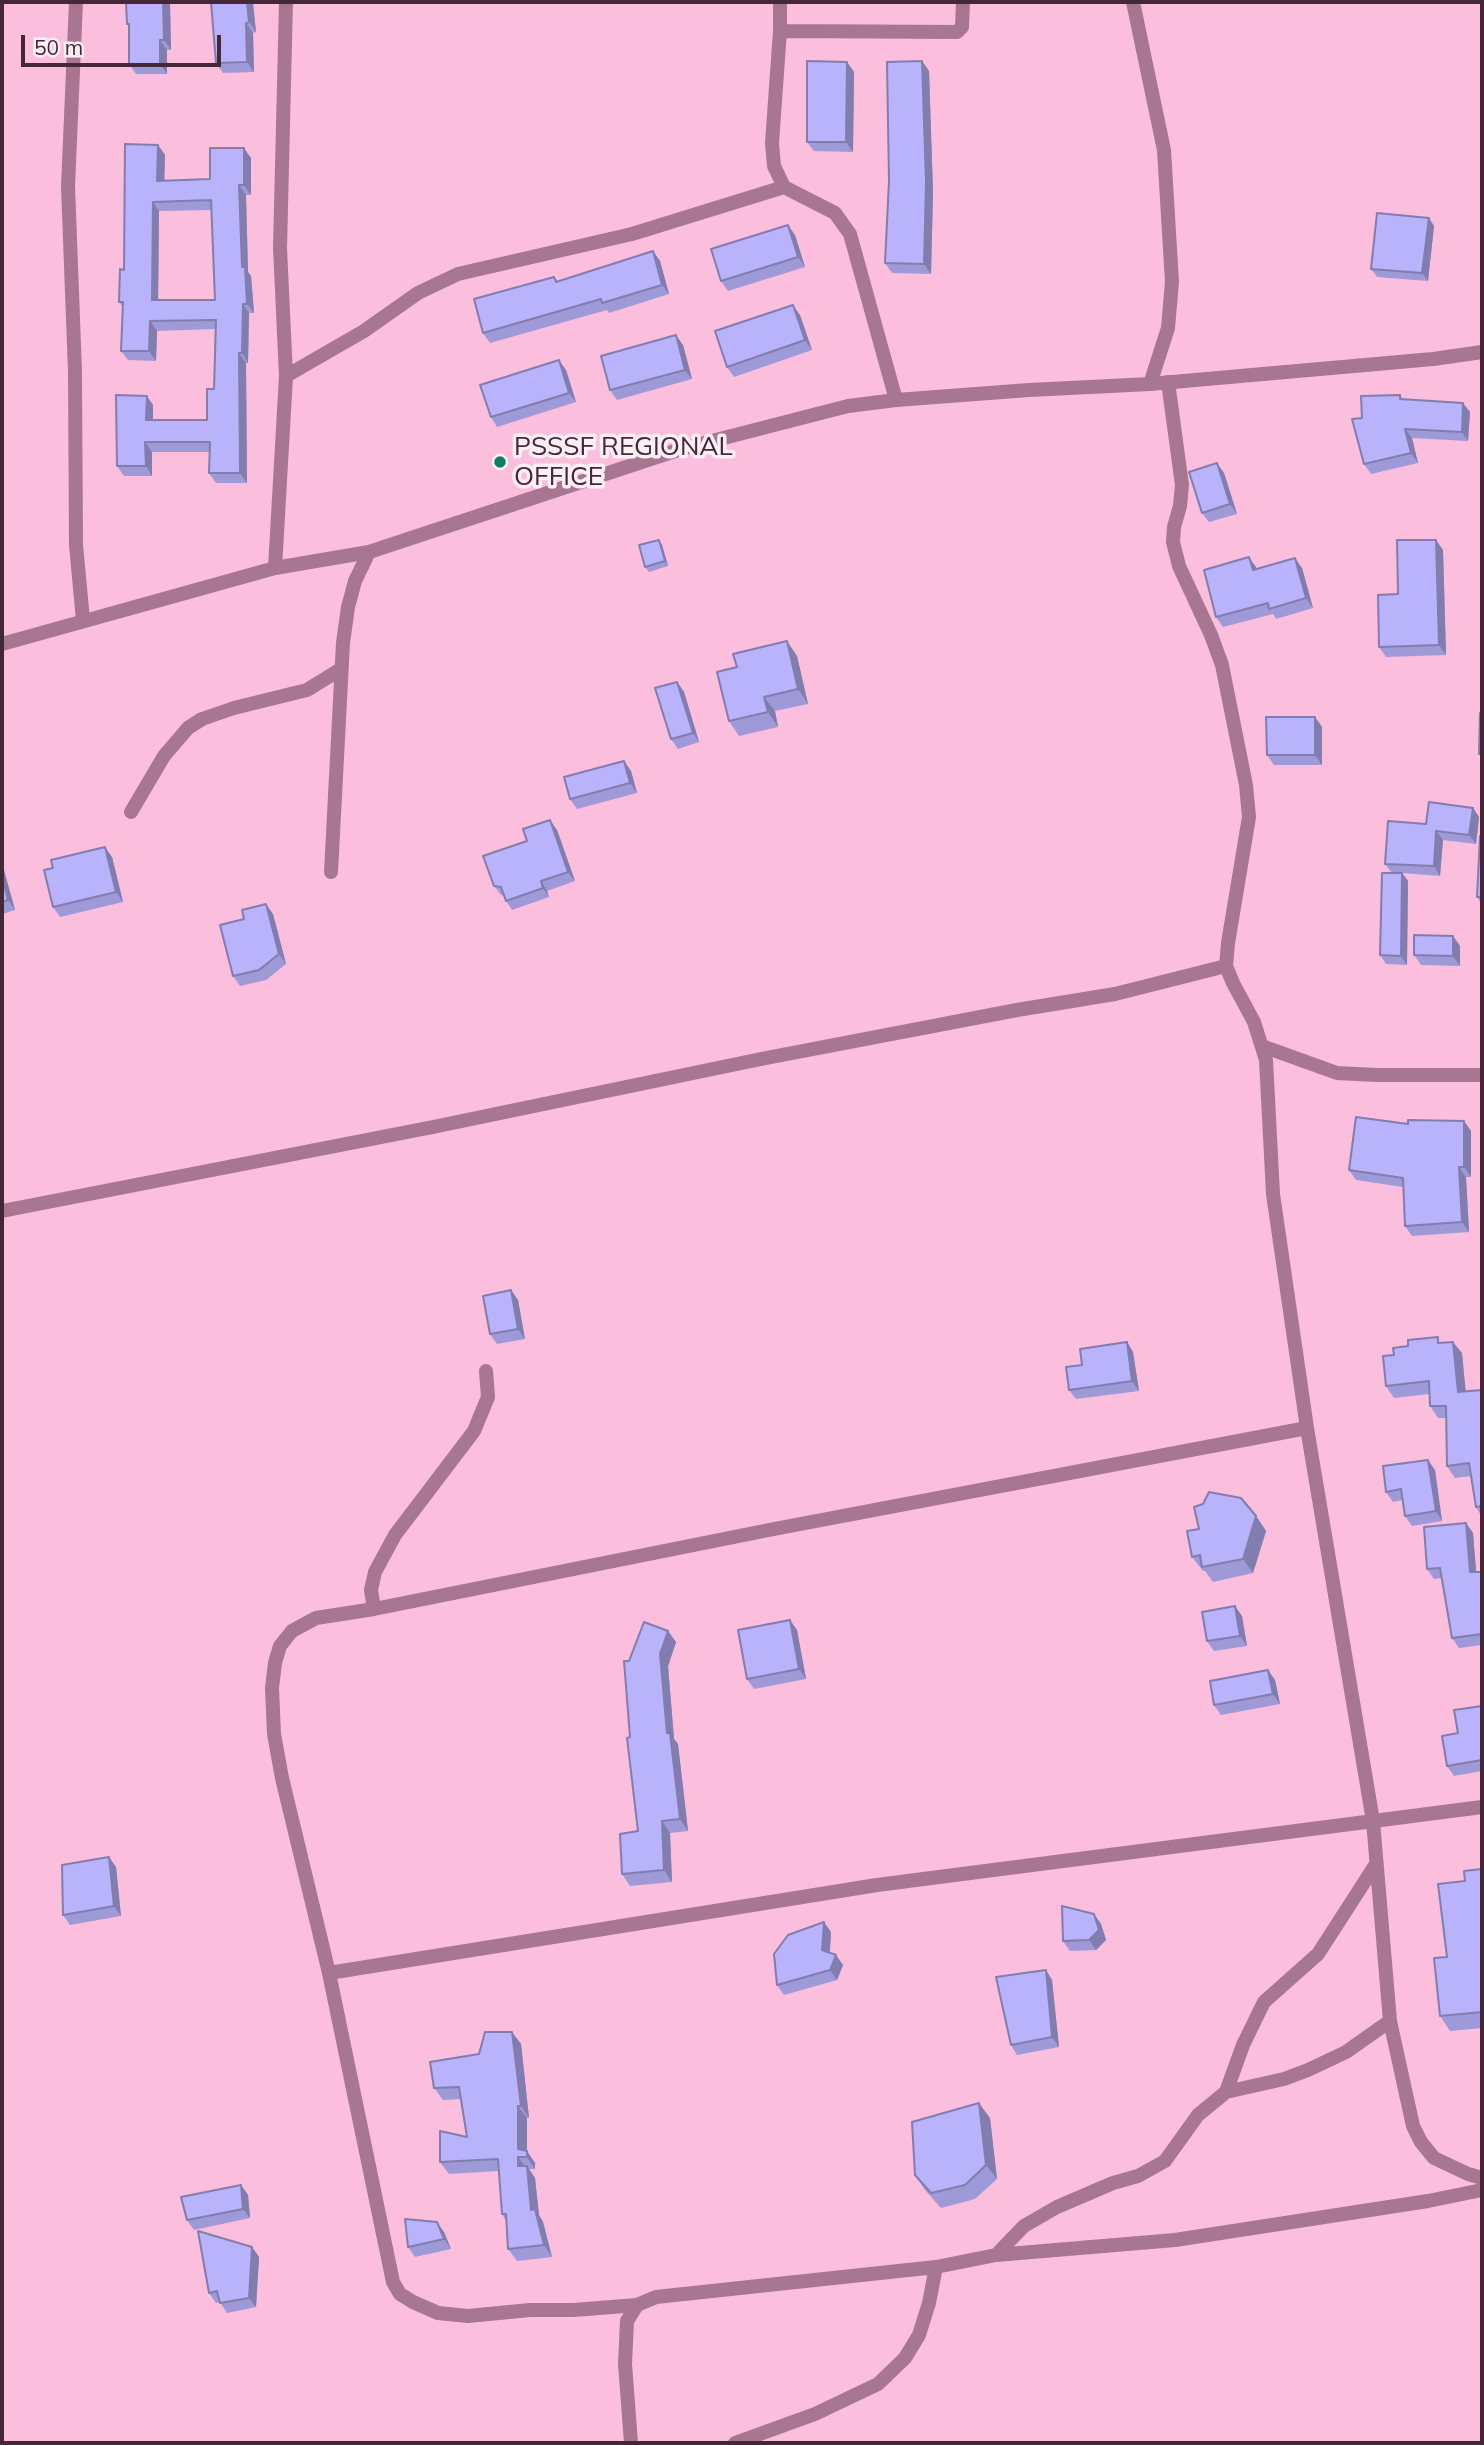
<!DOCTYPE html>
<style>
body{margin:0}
#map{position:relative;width:1484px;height:2445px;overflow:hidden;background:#fbbedd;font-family:Mulish,sans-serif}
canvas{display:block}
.frame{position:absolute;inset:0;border:4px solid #452838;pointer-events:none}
.scale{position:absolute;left:21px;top:35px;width:200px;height:32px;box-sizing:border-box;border:4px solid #452838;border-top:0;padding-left:9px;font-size:21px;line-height:24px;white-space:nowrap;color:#452838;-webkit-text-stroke:5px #feeef6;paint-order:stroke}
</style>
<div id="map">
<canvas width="1484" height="2445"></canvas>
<div class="frame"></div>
<div class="scale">50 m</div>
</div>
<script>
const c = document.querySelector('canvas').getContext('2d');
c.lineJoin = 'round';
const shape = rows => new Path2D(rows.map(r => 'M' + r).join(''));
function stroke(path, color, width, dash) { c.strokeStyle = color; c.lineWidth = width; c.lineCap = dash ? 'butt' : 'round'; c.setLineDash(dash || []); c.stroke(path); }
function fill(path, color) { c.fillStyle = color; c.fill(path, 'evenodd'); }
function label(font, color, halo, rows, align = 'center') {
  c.font = font + ' Mulish,sans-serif'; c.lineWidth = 7; c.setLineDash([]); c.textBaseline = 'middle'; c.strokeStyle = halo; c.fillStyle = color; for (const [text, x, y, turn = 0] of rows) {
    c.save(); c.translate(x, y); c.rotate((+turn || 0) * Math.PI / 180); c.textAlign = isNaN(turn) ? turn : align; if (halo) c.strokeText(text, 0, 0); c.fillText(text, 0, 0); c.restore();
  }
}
stroke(shape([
 [76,2,68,186,75,372,76,545,83,620],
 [780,2,780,31,772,143,774,166,784,187,835,213,850,234,896,400],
 [1133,2,1164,150,1172,282,1168,328,1150,384],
 [780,31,957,32,962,27,963,2],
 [286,376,364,331,418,293,458,274,632,234,784,187],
 [1168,382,1182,485,1180,506,1174,527,1173,542,1179,566,1211,635,1222,665,1246,785,1249,817,1228,943,1226,966,1233,983,1254,1022,1266,1060,1273,1194,1307,1428,1373,1821,1390,2021,1413,2126,1421,2142,1434,2158,1468,2174,1482,2178],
 [275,568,286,376,280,248,286,2],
 [131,812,164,756,188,728,202,719,234,708,307,690,341,669],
 [331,872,343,643,348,607,355,581,369,552],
 [1262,1046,1337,1073,1376,1075,1482,1075],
 [2,1211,433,1127,761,1059,1017,1010,1115,994,1226,966],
 [374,1609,371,1590,375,1572,395,1535,474,1431,488,1397,486,1371],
 [329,1973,877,1885,1482,1807],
 [1226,2092,1243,2045,1264,2002,1318,1954,1376,1864],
 [996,2255,1024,2226,1057,2207,1113,2183,1138,2176,1165,2161,1198,2115,1226,2092,1284,2079,1308,2070,1346,2052,1390,2021],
 [637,2305,574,2310,530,2310,468,2316,438,2313,413,2302,400,2294,393,2282,329,1973,282,1778,274,1734,272,1688,275,1663,280,1646,292,1631,316,1618,374,1609,774,1529,1307,1428],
 [631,2443,625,2364,627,2321,637,2305,656,2297,936,2267,996,2255,1175,2240,1428,2201,1482,2190],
 [735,2443,815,2414,878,2384,905,2358,919,2335,929,2303,936,2267]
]), '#a87690', 14);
stroke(shape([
 [2,644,275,568,369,552,681,449,848,406,896,400,1029,390,1150,384,1433,359,1482,352]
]), '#a87690', 14);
fill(shape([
 [253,3,256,32,253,33,254,72,223,73,216,63],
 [170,4,171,50,167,50,167,74,136,74,129,64,129,26,127,24],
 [922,61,929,71,933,192,931,274,892,273,885,263],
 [847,62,854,72,853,152,814,151,807,142],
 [158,145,165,155,164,181,210,179,251,158,251,195,246,195,248,272,251,276,254,313,249,313,248,363,246,363,247,483,216,483,209,473,209,452,152,452,152,476,124,476,117,466,153,405,153,420,207,420,214,389,215,329,157,331,156,361,128,360,121,351,123,307,119,302,124,270],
 [212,210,215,300,158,300,159,211],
 [1434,226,1428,281,1377,277,1371,269],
 [795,235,805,267,728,291,721,281],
 [653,251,660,261,669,294,609,313,607,310,490,343,483,333,554,277,558,281],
 [800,315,812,350,734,377,727,367],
 [683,345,692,379,617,400,610,390],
 [566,370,576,402,497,427,491,417],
 [1400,395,1403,399,1470,412,1468,441,1412,438,1418,463,1371,474,1364,464,1362,418],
 [1224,473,1237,514,1209,522,1202,513],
 [659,540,662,545,668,566,649,572,645,567],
 [1436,540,1443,550,1446,655,1386,657,1379,647,1398,594],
 [1256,567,1256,569,1302,568,1313,608,1276,619,1273,614,1223,627,1216,617],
 [797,656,808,704,775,711,778,727,739,736,729,721],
 [677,682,684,692,699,742,678,749,671,739],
 [1315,717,1322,727,1322,765,1274,765,1267,755],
 [624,761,631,771,637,793,577,809,570,799],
 [1473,808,1479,817,1476,844,1443,840,1440,876,1402,873,1408,881,1407,965,1386,964,1380,955,1392,873,1385,864,1426,824],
 [557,830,575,881,547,891,549,897,512,910,506,901,504,896,501,895,494,886],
 [1482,836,1482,905,1477,897],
 [112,857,123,902,60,917,53,907],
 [2,863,15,910,2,914],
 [273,914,286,964,266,980,240,986,233,976],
 [1453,936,1460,946,1460,966,1421,965,1414,955],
 [1464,1121,1471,1131,1471,1177,1466,1177,1469,1232,1412,1236,1405,1226,1403,1187,1356,1180,1349,1170,1408,1124],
 [511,1290,518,1300,525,1339,497,1344,490,1334],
 [1127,1342,1133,1352,1139,1391,1076,1399,1069,1390,1082,1365],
 [1442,1343,1462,1353,1465,1392,1482,1390,1482,1517,1476,1507,1471,1476,1455,1478,1447,1466,1446,1418,1438,1418,1430,1406,1429,1394,1394,1398,1386,1386,1394,1355],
 [1435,1470,1442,1521,1412,1526,1405,1516,1402,1500,1393,1502,1386,1492],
 [1256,1516,1266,1531,1253,1573,1213,1582,1205,1571,1203,1571,1192,1557],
 [1466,1523,1473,1533,1476,1572,1482,1572,1482,1645,1459,1648,1452,1638,1442,1578,1434,1579,1427,1569],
 [1242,1616,1247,1646,1214,1651,1207,1641],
 [797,1630,806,1679,754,1689,747,1679],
 [668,1631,676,1642,668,1666,674,1739,678,1744,688,1831,670,1833,672,1882,630,1886,622,1874,638,1831,629,1661],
 [1275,1680,1280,1704,1221,1715,1214,1705],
 [1482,1706,1482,1771,1454,1776,1447,1766,1458,1733],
 [116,1867,121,1916,70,1925,63,1915],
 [1482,1869,1482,2028,1450,2031,1440,2016,1447,1957,1465,1881],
 [1094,1914,1101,1924,1106,1940,1096,1950,1070,1951,1063,1941],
 [831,1932,830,1953,843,1965,837,1980,784,1995,777,1985],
 [1046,1970,1052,1980,1059,2047,1017,2055,1011,2045],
 [512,2032,521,2044,529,2118,527,2118,527,2151,535,2163,535,2169,529,2169,535,2178,539,2215,543,2222,552,2257,517,2261,508,2249,506,2221,502,2214,499,2171,449,2174,440,2162,467,2137,461,2099,443,2100,434,2088,479,2054],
 [990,2118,997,2179,975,2199,941,2208,925,2190,915,2175],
 [241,2185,248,2195,250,2218,194,2230,187,2220],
 [444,2232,451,2249,415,2257,408,2247],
 [252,2247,259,2257,256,2307,227,2313,220,2302,216,2303,209,2293]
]), '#9e9ad7');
fill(shape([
 [163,2,168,2,170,4,171,50,164,40],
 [247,2,253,3,256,32,249,22],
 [246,23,253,33,254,72,247,62],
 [160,40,167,50,167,74,160,64],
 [922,61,929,71,933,192,931,274,924,264],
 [847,62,854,72,853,152,846,142],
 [158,145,165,155,164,191,157,181],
 [244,148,251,158,251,195,244,185],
 [239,185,246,195,248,272,251,276,254,313,247,304,242,267],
 [153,202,159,211,158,310,152,300],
 [1429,218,1434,226,1428,281,1422,273],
 [788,225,795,235,805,267,798,257],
 [653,251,660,261,669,294,662,285],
 [243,304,249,313,248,363,242,353],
 [793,305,800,315,812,350,805,340],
 [150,321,157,331,156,361,149,351],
 [676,335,683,345,692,379,685,370],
 [239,353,246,363,247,483,240,473],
 [559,360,566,370,576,402,569,393],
 [147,396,153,405,153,430,146,420],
 [1463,403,1470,412,1468,441,1462,432],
 [1405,429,1412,438,1418,463,1411,453],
 [145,442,152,452,152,476,146,466],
 [1217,463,1224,473,1237,514,1230,504],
 [659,540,662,545,668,566,665,561],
 [1436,540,1443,550,1446,655,1439,645],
 [1249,557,1256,567,1260,580,1253,570],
 [1295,558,1302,568,1313,608,1306,598],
 [787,641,797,656,808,704,798,689],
 [677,682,684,692,699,742,693,733],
 [764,697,775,711,778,727,768,712],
 [1315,717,1322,727,1322,765,1315,755],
 [624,761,631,771,637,793,630,783],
 [1473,808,1479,817,1476,844,1469,835],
 [550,820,557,830,575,881,568,872],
 [1436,831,1443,840,1440,876,1434,866],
 [105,847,112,857,123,902,116,892],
 [2,863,15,910,8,900,2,877],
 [1402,873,1408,881,1407,965,1401,956],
 [541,881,547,891,549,897,543,888],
 [266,904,273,914,286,964,279,954],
 [1453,936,1460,946,1460,966,1453,956],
 [1464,1121,1471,1131,1471,1177,1464,1167],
 [1459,1167,1466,1177,1469,1232,1462,1222],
 [511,1290,518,1300,525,1339,518,1329],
 [1127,1342,1133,1352,1139,1391,1132,1381],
 [1453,1342,1462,1353,1467,1404,1458,1392],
 [1428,1460,1435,1470,1442,1521,1436,1511],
 [1256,1516,1266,1531,1253,1573,1243,1559],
 [1466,1523,1473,1533,1477,1582,1470,1572],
 [1235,1606,1242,1616,1247,1646,1240,1636],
 [790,1620,797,1630,806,1679,799,1669],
 [668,1631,676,1642,668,1666,674,1739,678,1744,688,1831,680,1819,667,1733,660,1654],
 [1268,1670,1275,1680,1280,1704,1273,1694],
 [662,1821,670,1833,672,1882,664,1870],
 [109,1857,116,1867,121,1916,114,1906],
 [1094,1914,1101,1924,1106,1940,1096,1950,1089,1940],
 [824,1922,831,1932,829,1960,822,1950],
 [836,1955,843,1965,837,1980,830,1970],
 [1046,1970,1052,1980,1059,2047,1052,2037],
 [512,2032,521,2044,529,2118,521,2106],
 [979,2103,990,2118,997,2179,986,2165],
 [518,2106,527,2118,527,2154,527,2151,535,2163,535,2169,527,2157,518,2149],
 [518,2157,527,2169,518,2166],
 [527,2166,535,2178,539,2215,543,2222,552,2257,544,2245,531,2210],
 [241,2185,248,2195,250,2218,243,2209],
 [437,2222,444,2232,451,2249,444,2239],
 [252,2247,259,2257,256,2307,249,2298]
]), '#817daf');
const building = shape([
 [126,2,163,2,164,40,160,40,160,64,129,64,129,24,127,24,126,2],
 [211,2,247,2,249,22,246,23,247,62,216,63,211,2],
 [807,61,847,62,846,142,807,142,807,61],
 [922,61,926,182,924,264,885,263,889,181,887,62,922,61],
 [125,144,158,145,157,181,210,179,210,148,244,148,244,185,239,185,242,267,245,267,247,304,243,304,242,353,239,353,240,473,209,473,210,442,145,442,146,466,117,466,116,395,147,396,146,420,207,420,207,389,214,389,216,320,150,321,149,351,121,351,123,302,119,302,120,269,124,270,125,144],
 [211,200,215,300,152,300,153,202,211,200],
 [1377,213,1429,218,1422,273,1371,269,1377,213],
 [788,225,798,257,721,281,711,249,788,225],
 [653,251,662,285,602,303,601,299,483,333,474,299,554,277,556,282,653,251],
 [793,305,805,340,727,367,715,331,793,305],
 [676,335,685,370,610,390,601,356,676,335],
 [559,360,569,393,491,417,480,385,559,360],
 [1400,395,1400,399,1463,403,1462,432,1405,429,1411,453,1364,464,1352,419,1362,418,1361,396,1400,395],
 [1217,463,1230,504,1202,513,1189,472,1217,463],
 [659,540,665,561,645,567,639,545,659,540],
 [1397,540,1436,540,1439,645,1379,647,1378,595,1398,594,1397,540],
 [1249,557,1253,570,1295,558,1306,598,1269,609,1268,603,1216,617,1204,570,1249,557],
 [787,641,798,689,764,697,768,712,729,721,717,672,737,667,733,654,787,641],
 [677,682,693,733,671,739,655,688,677,682],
 [1480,713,1482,713,1482,754,1479,754,1480,713],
 [1266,717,1315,717,1315,755,1267,755,1266,717],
 [624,761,630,783,570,799,564,777,624,761],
 [1429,802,1473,808,1469,835,1436,831,1434,866,1385,864,1388,821,1426,824,1429,802],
 [550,820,568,872,541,881,543,888,506,901,501,887,494,886,483,856,527,841,523,829,550,820],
 [1480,836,1482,836,1482,897,1477,897,1480,836],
 [105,847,116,892,53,907,44,870,53,868,51,860,105,847],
 [1382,873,1402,873,1401,956,1380,955,1382,873],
 [2,877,8,900,2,902,2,877],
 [266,904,279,954,259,970,233,976,220,925,244,919,242,910,266,904],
 [1414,935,1453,936,1453,956,1414,955,1414,935],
 [1356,1117,1408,1124,1408,1120,1464,1121,1464,1167,1459,1167,1462,1222,1405,1226,1403,1178,1349,1170,1356,1117],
 [511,1290,518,1329,490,1334,483,1296,511,1290],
 [1438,1337,1438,1343,1453,1342,1458,1392,1482,1390,1482,1506,1476,1507,1469,1463,1447,1466,1446,1406,1430,1406,1429,1381,1386,1386,1383,1356,1394,1355,1393,1348,1408,1346,1408,1340,1438,1337],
 [1127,1342,1132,1381,1069,1390,1066,1367,1082,1365,1080,1349,1127,1342],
 [1428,1460,1436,1511,1405,1516,1401,1489,1386,1492,1383,1466,1428,1460],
 [1209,1492,1241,1498,1256,1516,1243,1559,1202,1567,1200,1555,1192,1557,1187,1531,1199,1529,1194,1507,1203,1504,1209,1492],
 [1466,1523,1470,1572,1482,1572,1482,1634,1452,1638,1440,1568,1427,1569,1424,1527,1466,1523],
 [1235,1606,1240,1636,1207,1641,1202,1612,1235,1606],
 [790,1620,799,1669,747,1679,738,1630,790,1620],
 [644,1622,668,1631,660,1654,667,1733,670,1733,680,1819,662,1821,664,1870,622,1874,620,1834,638,1831,627,1738,630,1737,624,1661,629,1661,644,1622],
 [1268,1670,1273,1694,1214,1705,1210,1681,1268,1670],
 [1482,1706,1482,1760,1447,1766,1442,1736,1458,1733,1454,1710,1482,1706],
 [109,1857,114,1906,63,1915,62,1865,109,1857],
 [1482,1869,1482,2012,1440,2016,1434,1958,1447,1957,1438,1884,1465,1881,1464,1871,1482,1869],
 [1062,1906,1094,1914,1099,1930,1089,1940,1063,1941,1062,1906],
 [824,1922,822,1950,836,1955,830,1970,777,1985,774,1954,788,1935,824,1922],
 [1046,1970,1052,2037,1011,2045,996,1977,1046,1970],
 [485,2032,512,2032,521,2106,518,2106,518,2149,527,2151,527,2157,518,2157,518,2166,527,2166,531,2210,535,2209,544,2245,508,2249,506,2214,502,2214,498,2159,440,2162,440,2131,467,2137,459,2087,434,2088,430,2062,479,2054,485,2032],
 [979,2103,986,2165,965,2185,931,2193,915,2175,912,2122,979,2103],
 [241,2185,243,2209,187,2220,181,2197,241,2185],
 [405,2219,437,2222,444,2239,408,2247,405,2219],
 [198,2231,252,2247,249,2298,220,2303,217,2291,209,2293,198,2231]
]);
fill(building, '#b8b3fa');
stroke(building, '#817daf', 2);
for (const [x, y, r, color] of [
 [500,462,7,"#0c8261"]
]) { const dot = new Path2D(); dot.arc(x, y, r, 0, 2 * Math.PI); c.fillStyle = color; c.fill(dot); stroke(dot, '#feeef6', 2.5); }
label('26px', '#452838', '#feeef6', [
 ["PSSSF REGIONAL",514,447],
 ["OFFICE",514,477]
], 'left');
</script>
